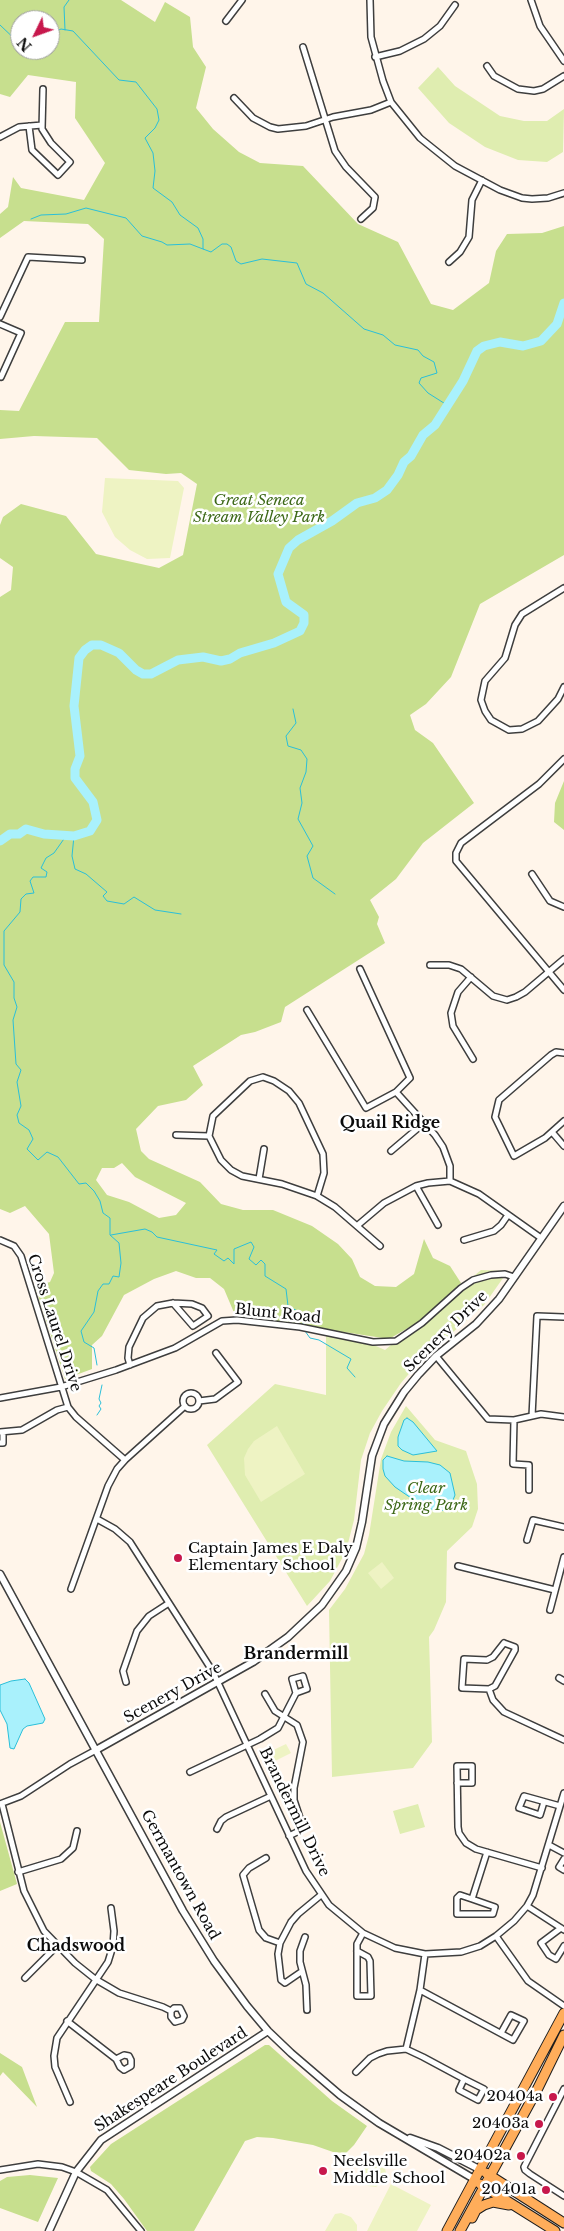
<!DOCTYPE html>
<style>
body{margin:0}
#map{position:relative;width:564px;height:2231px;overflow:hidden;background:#fff5ea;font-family:"Libre Baskerville",serif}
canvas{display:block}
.north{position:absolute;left:10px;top:10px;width:50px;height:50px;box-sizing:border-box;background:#fff;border:1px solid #9d9d9d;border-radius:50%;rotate:228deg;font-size:14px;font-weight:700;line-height:20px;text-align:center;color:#0b0b0b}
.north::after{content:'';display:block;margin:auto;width:18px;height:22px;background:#c7184c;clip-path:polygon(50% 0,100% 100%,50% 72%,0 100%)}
</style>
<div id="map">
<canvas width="564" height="2231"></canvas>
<div class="north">N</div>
</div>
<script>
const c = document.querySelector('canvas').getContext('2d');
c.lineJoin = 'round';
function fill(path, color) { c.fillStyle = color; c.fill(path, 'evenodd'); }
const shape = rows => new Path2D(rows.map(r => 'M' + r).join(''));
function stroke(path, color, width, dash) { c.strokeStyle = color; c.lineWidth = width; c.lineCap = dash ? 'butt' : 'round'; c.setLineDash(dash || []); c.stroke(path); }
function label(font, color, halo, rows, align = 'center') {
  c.font = font + ' "Libre Baskerville",serif'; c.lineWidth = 5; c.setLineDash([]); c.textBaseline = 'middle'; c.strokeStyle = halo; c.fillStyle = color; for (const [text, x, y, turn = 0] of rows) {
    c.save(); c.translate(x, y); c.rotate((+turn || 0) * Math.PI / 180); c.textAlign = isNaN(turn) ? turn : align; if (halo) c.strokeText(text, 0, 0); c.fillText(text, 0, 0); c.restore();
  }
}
fill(shape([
 [438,67,455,86,500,116,524,121,547,121,564,109,563,152,547,162,518,160,485,147,449,123,418,88],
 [481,1270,508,1271,484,1305,420,1361,401,1383,382,1411,370,1433,361,1460,354,1520,346,1551,330,1581,307,1606,207,1445,275,1384,326,1395,326,1324,385,1350],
 [406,1406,435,1440,466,1451,477,1484,478,1509,472,1527,447,1551,446,1602,434,1630,429,1637,432,1742,413,1768,332,1777,329,1610,345,1589,364,1554,369,1535,381,1459,391,1432],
 [418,1804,425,1827,400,1834,393,1811]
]), '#dfedb0');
fill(shape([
 [0,0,121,0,155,22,165,2,190,17,193,47,206,67,196,108,213,129,239,152,260,163,303,166,358,224,398,242,431,304,453,310,489,283,496,251,507,234,542,233,564,226,564,555,480,604,451,677,426,704,410,715,415,730,433,743,474,803,423,843,396,879,370,900,379,917,377,924,385,943,285,1007,281,1022,255,1032,241,1035,193,1066,203,1085,186,1100,158,1106,136,1129,141,1151,149,1159,200,1182,221,1204,243,1210,273,1210,312,1226,338,1244,352,1259,360,1277,375,1286,396,1287,414,1274,424,1239,433,1258,450,1266,461,1283,420,1321,389,1339,235,1315,224,1289,210,1278,196,1278,176,1271,154,1279,124,1295,102,1336,92,1345,92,1369,65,1379,35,1286,50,1282,54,1273,49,1234,25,1206,10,1213,0,1209,0,597,11,590,13,567,0,558,0,525,3,517,21,504,66,516,96,554,159,568,183,555,197,484,181,473,166,474,129,470,97,438,34,436,0,439,0,410,19,411,65,322,99,322,104,239,88,224,24,221,0,238,0,214,8,207,13,177,21,188,84,200,105,163,75,118,76,82,28,75,10,97,0,94],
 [20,20,50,20,50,50,20,50],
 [122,1163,135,1177,186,1203,176,1215,159,1218,129,1202,107,1195,96,1180,102,1168,114,1168],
 [564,781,564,830,554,822,555,803],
 [0,1822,17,1884,0,1891],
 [265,2045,269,2045,332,2101,367,2126,354,2145,346,2153,333,2152,313,2145,273,2138,257,2137,245,2141,194,2231,147,2231,124,2199,111,2184,91,2171,90,2167,111,2144],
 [0,2053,22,2067,37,2107,3,2072,0,2076],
 [30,2175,58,2178,38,2222,0,2208,0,2181,7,2177]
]), '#c7df8e');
fill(shape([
 [105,478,178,481,184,488,170,558,147,559,130,550,115,537,102,512],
 [277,1426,305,1474,261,1502,245,1475,244,1458,248,1449,254,1441],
 [382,1562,394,1578,381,1589,368,1573],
 [286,1744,291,1753,269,1764,265,1754],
 [370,2161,385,2168,386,2173,385,2179,376,2187,368,2186,358,2178,366,2164],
 [391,2184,431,2205,417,2231,367,2231],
 [341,2213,351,2217,357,2225,357,2231,325,2231,335,2214]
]), '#eef3c3');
const water = shape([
 [407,1418,413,1422,437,1451,413,1455,402,1450,398,1446,398,1437,404,1420,407,1418],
 [387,1456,404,1461,428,1462,440,1465,450,1473,455,1495,451,1505,445,1510,435,1511,414,1500,395,1487,385,1476,383,1469,383,1460,387,1456],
 [25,1679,29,1683,45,1719,43,1723,27,1726,23,1729,14,1749,10,1748,7,1724,0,1710,0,1685,11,1681,25,1679]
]);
fill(water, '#a9f1fc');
stroke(water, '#2abfd9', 1);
stroke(shape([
 [0,25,20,44],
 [65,30,64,7,69,0],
 [50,34,61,29,73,31,119,80,136,82,157,109,159,120,155,128,145,138,153,153,155,171,153,188,172,202,180,215,198,228,203,239,203,249,211,252,222,244,227,244,231,247,236,261,241,264,262,259,297,263,306,284,323,293,364,329,383,335,395,345,418,350,423,356,434,362,437,373,421,378,419,383,428,393,447,405],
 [31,219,41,215,66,214,86,208,126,218,142,236,162,242,167,245,190,244,203,249],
 [293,709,296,723,286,736,288,746,301,750,307,759,306,772,300,788,302,803,298,819,313,846,307,856,313,878,335,894],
 [66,836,54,853,46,858,41,868,47,872,46,877,33,877,30,881,34,893,26,894,21,899,20,912,4,931,4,965,14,982,14,998,17,1007,13,1020,16,1064,21,1070,17,1082,21,1106,17,1115,19,1123,29,1130,33,1139,27,1149,38,1160,47,1152,58,1157,79,1184,86,1183,94,1191,100,1201,103,1213,110,1218,110,1235,119,1243,121,1263,119,1277,113,1276,109,1284,103,1284,98,1291,94,1312,81,1331,84,1342,94,1348,97,1365],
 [74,836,72,856,75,869,86,874,107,892,103,896,107,901,124,904,134,897,155,910,181,914],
 [111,1235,145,1229,152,1232,157,1237,217,1250,214,1254,224,1261,228,1258,234,1264,234,1249,251,1242,254,1247,249,1259,256,1265,261,1260,265,1264,265,1276,286,1289,288,1306,301,1313,304,1327],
 [305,1331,310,1338,319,1340,351,1359,347,1368,355,1377],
 [97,1415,101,1409,99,1406,101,1403,99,1399,102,1385]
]), '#2abfd9', 1);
stroke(shape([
 [0,841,10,834,19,834,26,829,44,834,74,836,90,831,97,820,93,802,75,778,75,769,80,756,74,706,79,658,85,650,92,645,101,645,119,653,136,670,143,674,151,674,178,660,203,657,221,661,230,659,240,653,274,643,300,631,304,623,304,615,286,602,278,574,289,548,298,540,332,521,357,503,375,498,387,490,398,475,404,462,411,456,423,435,435,425,463,381,477,351,484,346,500,342,523,346,541,341,557,324,564,303]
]), '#a9f1fc', 9);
const minor = shape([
 [370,0,371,37,383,81,391,102,420,138,455,166,500,190,522,198,532,199,548,198,564,193],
 [531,0,540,26,564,61],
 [226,21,242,0],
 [303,47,335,151,346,167,375,197,373,208,361,219],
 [375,57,400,51,424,39,440,26,455,5],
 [487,66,494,76,518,89,534,91,543,89,564,76],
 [234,98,253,118,270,127,278,129,306,126,333,117,371,110,391,102],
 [29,126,32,150,58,175,70,162,51,143,42,129,43,89],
 [0,137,19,127,42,125],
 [449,262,460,252,469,237,472,200,482,180],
 [0,317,28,257,82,260],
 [0,324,21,333,1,377],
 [564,588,522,614,515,625,505,658,485,681,481,700,485,711,491,720,509,730,522,729,538,721,558,699,564,687],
 [564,759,539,784,461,843,456,853,456,861,564,990],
 [532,874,550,901,564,907],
 [430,965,449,965,461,969,493,996,507,1000,516,997,525,992,564,959],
 [471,977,458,992,451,1013,453,1026,473,1059],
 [307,1010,366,1108,396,1092,410,1078,360,969],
 [564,1053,556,1052,551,1055,499,1100,495,1117,514,1156,545,1138,564,1121],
 [396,1092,435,1135,443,1147,450,1166,450,1181],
 [552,1132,564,1146],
 [176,1135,209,1136],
 [391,1151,424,1123],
 [259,1179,264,1149],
 [416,1186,438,1225],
 [317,1196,324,1173,323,1154,299,1103,289,1091,274,1081,263,1077,250,1081,213,1116,209,1136,221,1160,231,1170,242,1176,282,1184,317,1196,335,1207,380,1246],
 [358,1225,384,1203,416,1186,428,1183,450,1181,479,1194,541,1238],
 [0,1240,14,1246,21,1256,68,1407,76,1417,125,1460],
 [464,1240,494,1231,501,1225,508,1215],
 [436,1356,488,1419,514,1420,541,1414,564,1417],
 [130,1365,128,1358,129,1347,143,1318,157,1306,173,1303,192,1304,202,1308,208,1316,193,1326,173,1303],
 '183 1401a8 8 0 1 1 16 0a8 8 0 1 1-16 0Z',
 [0,1398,61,1387,116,1370,175,1348,222,1321,237,1320,300,1327,373,1342,396,1341,422,1323,461,1288,473,1280,491,1275,505,1274,514,1277],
 [199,1401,215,1399,238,1382,216,1353],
 [532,1416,537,1316,564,1317],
 [514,1420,513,1464,529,1465,529,1490],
 [0,1432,22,1430,57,1410,68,1407],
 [0,1443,3,1443,3,1432],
 [97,1519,115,1529,130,1542,213,1672,306,1871,329,1905,363,1933,395,1948,425,1954,461,1952,480,1946,496,1936,514,1921,527,1906,533,1895,564,1793],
 [527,1540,533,1520,564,1527],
 [458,1566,555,1590],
 [71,1589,108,1486,117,1469,125,1460,185,1406],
 [550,1610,564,1557],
 [504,1643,515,1647,515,1650,495,1686,489,1689,462,1688,464,1659,487,1660,493,1657,504,1643],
 [559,1678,564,1681],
 [126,1682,123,1671,137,1631,149,1616,169,1603],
 [489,1689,493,1700,504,1712,564,1740],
 [265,1694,275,1711,297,1725,303,1742,294,1788,294,1800,302,1824,297,1832,289,1836],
 [190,1772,260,1739,278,1728,296,1693,307,1689,303,1676,292,1679,296,1693],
 [457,1783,472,1783,472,1766,457,1766,458,1827,459,1833,466,1843,476,1849,542,1868],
 [544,1802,540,1815,519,1808,524,1796,560,1806],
 [0,1804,21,1796,70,1764,96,1750],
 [2,1804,24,1891,44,1931,75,1963,95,1979,119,1993,163,2007,171,2011,171,2017,175,2022,182,2020,184,2016,180,2008,174,2008,171,2011],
 [217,1829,221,1821,226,1817,271,1796],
 [549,1845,564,1853],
 [266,1858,249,1868,243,1875,259,1930,266,1938,280,1943],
 [564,1859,559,1867,564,1870],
 [18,1872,61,1859,73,1848,77,1831],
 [472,1899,460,1895,457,1898,457,1914,493,1914,495,1907,472,1899,487,1852],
 [527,1906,564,1930],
 [561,1928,541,1943,549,1955,556,1959,564,1946],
 [496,1936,528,1981,564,2006],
 [305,1937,300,1951,300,1962,306,1985,307,2010],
 [357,1951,368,1957,370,1961,371,1996,357,1996,357,1944,363,1933],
 [301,1972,285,1983,281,1980,278,1954,280,1943,291,1922,298,1914,321,1895],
 [25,1978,57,1946],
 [420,1990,513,2040,524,2021,511,2015,501,2033],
 [67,2021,116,2059,120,2067,124,2070,131,2066,131,2060,129,2056,124,2055,116,2059],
 [406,2049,420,1990,425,1954],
 [356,2072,370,2058,378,2054,387,2051,406,2049,423,2057,464,2079,484,2089,478,2100,459,2090,464,2079],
 [564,2089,524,2167,525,2170,530,2174,564,2196],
 [70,2102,55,2067,54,2056,57,2038,108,1962,113,1946,114,1931,111,1908],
 [0,2170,38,2164,62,2167,76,2172,107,2190,141,2231]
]);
const tertiary = shape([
 [0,1574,183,1911,214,1961,247,2006,268,2031,291,2053,340,2095,379,2123,474,2179],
 [96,1750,253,1662,288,1637,322,1605,346,1571,356,1548,362,1522,372,1456,384,1424,404,1392,418,1375,436,1356,476,1324,499,1299,564,1206],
 [410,2138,438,2148,479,2169],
 [49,2231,76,2172,101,2140,268,2031]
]);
const primary = shape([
 [486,2173,564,2223],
 [480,2184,555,2231],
 [472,2218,476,2210,484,2205,493,2202,509,2205],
 [447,2231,564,2013],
 [460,2231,538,2088,564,2035]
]);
stroke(minor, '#3e3e3e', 8);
stroke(tertiary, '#3e3e3e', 9);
stroke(primary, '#1c1c1c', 11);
stroke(minor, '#fff', 5);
stroke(tertiary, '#fff', 6);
stroke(primary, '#ffad5a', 9);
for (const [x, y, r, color] of [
 [178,1558,5,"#c7184c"],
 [553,2097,5,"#c7184c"],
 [539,2124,5,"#c7184c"],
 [521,2156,5,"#c7184c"],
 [323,2171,5,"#c7184c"],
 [546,2190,5,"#c7184c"]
]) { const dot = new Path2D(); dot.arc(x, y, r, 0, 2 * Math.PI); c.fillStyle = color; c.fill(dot); stroke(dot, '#fff', 2); }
label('italic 15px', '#3c6817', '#fff', [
 ["Great Seneca",259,501],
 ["Stream Valley Park",259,518],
 ["Clear",426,1489],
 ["Spring Park",426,1506]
]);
label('15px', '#0b0b0b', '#fff', [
 ["Blunt Road",278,1314,6],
 ["Cross Laurel Drive",54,1323,72],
 ["Scenery Drive",446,1332,-44],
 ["Scenery Drive",173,1693,-29],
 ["Brandermill Drive",294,1812,64],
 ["Germantown Road",180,1875,61],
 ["Shakespeare Boulevard",171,2080,-33]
]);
label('15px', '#0b0b0b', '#fff', [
 ["Captain James E Daly",188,1549,"left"],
 ["Elementary School",188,1566,"left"],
 ["20404a",543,2097],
 ["20403a",529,2124],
 ["20402a",511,2156],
 ["Neelsville",333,2162,"left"],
 ["Middle School",333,2179,"left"],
 ["20401a",536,2190]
], 'right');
label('bold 16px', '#0b0b0b', '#fff', [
 ["Quail Ridge",390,1123],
 ["Brandermill",296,1654],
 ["Chadswood",76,1946]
]);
</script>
